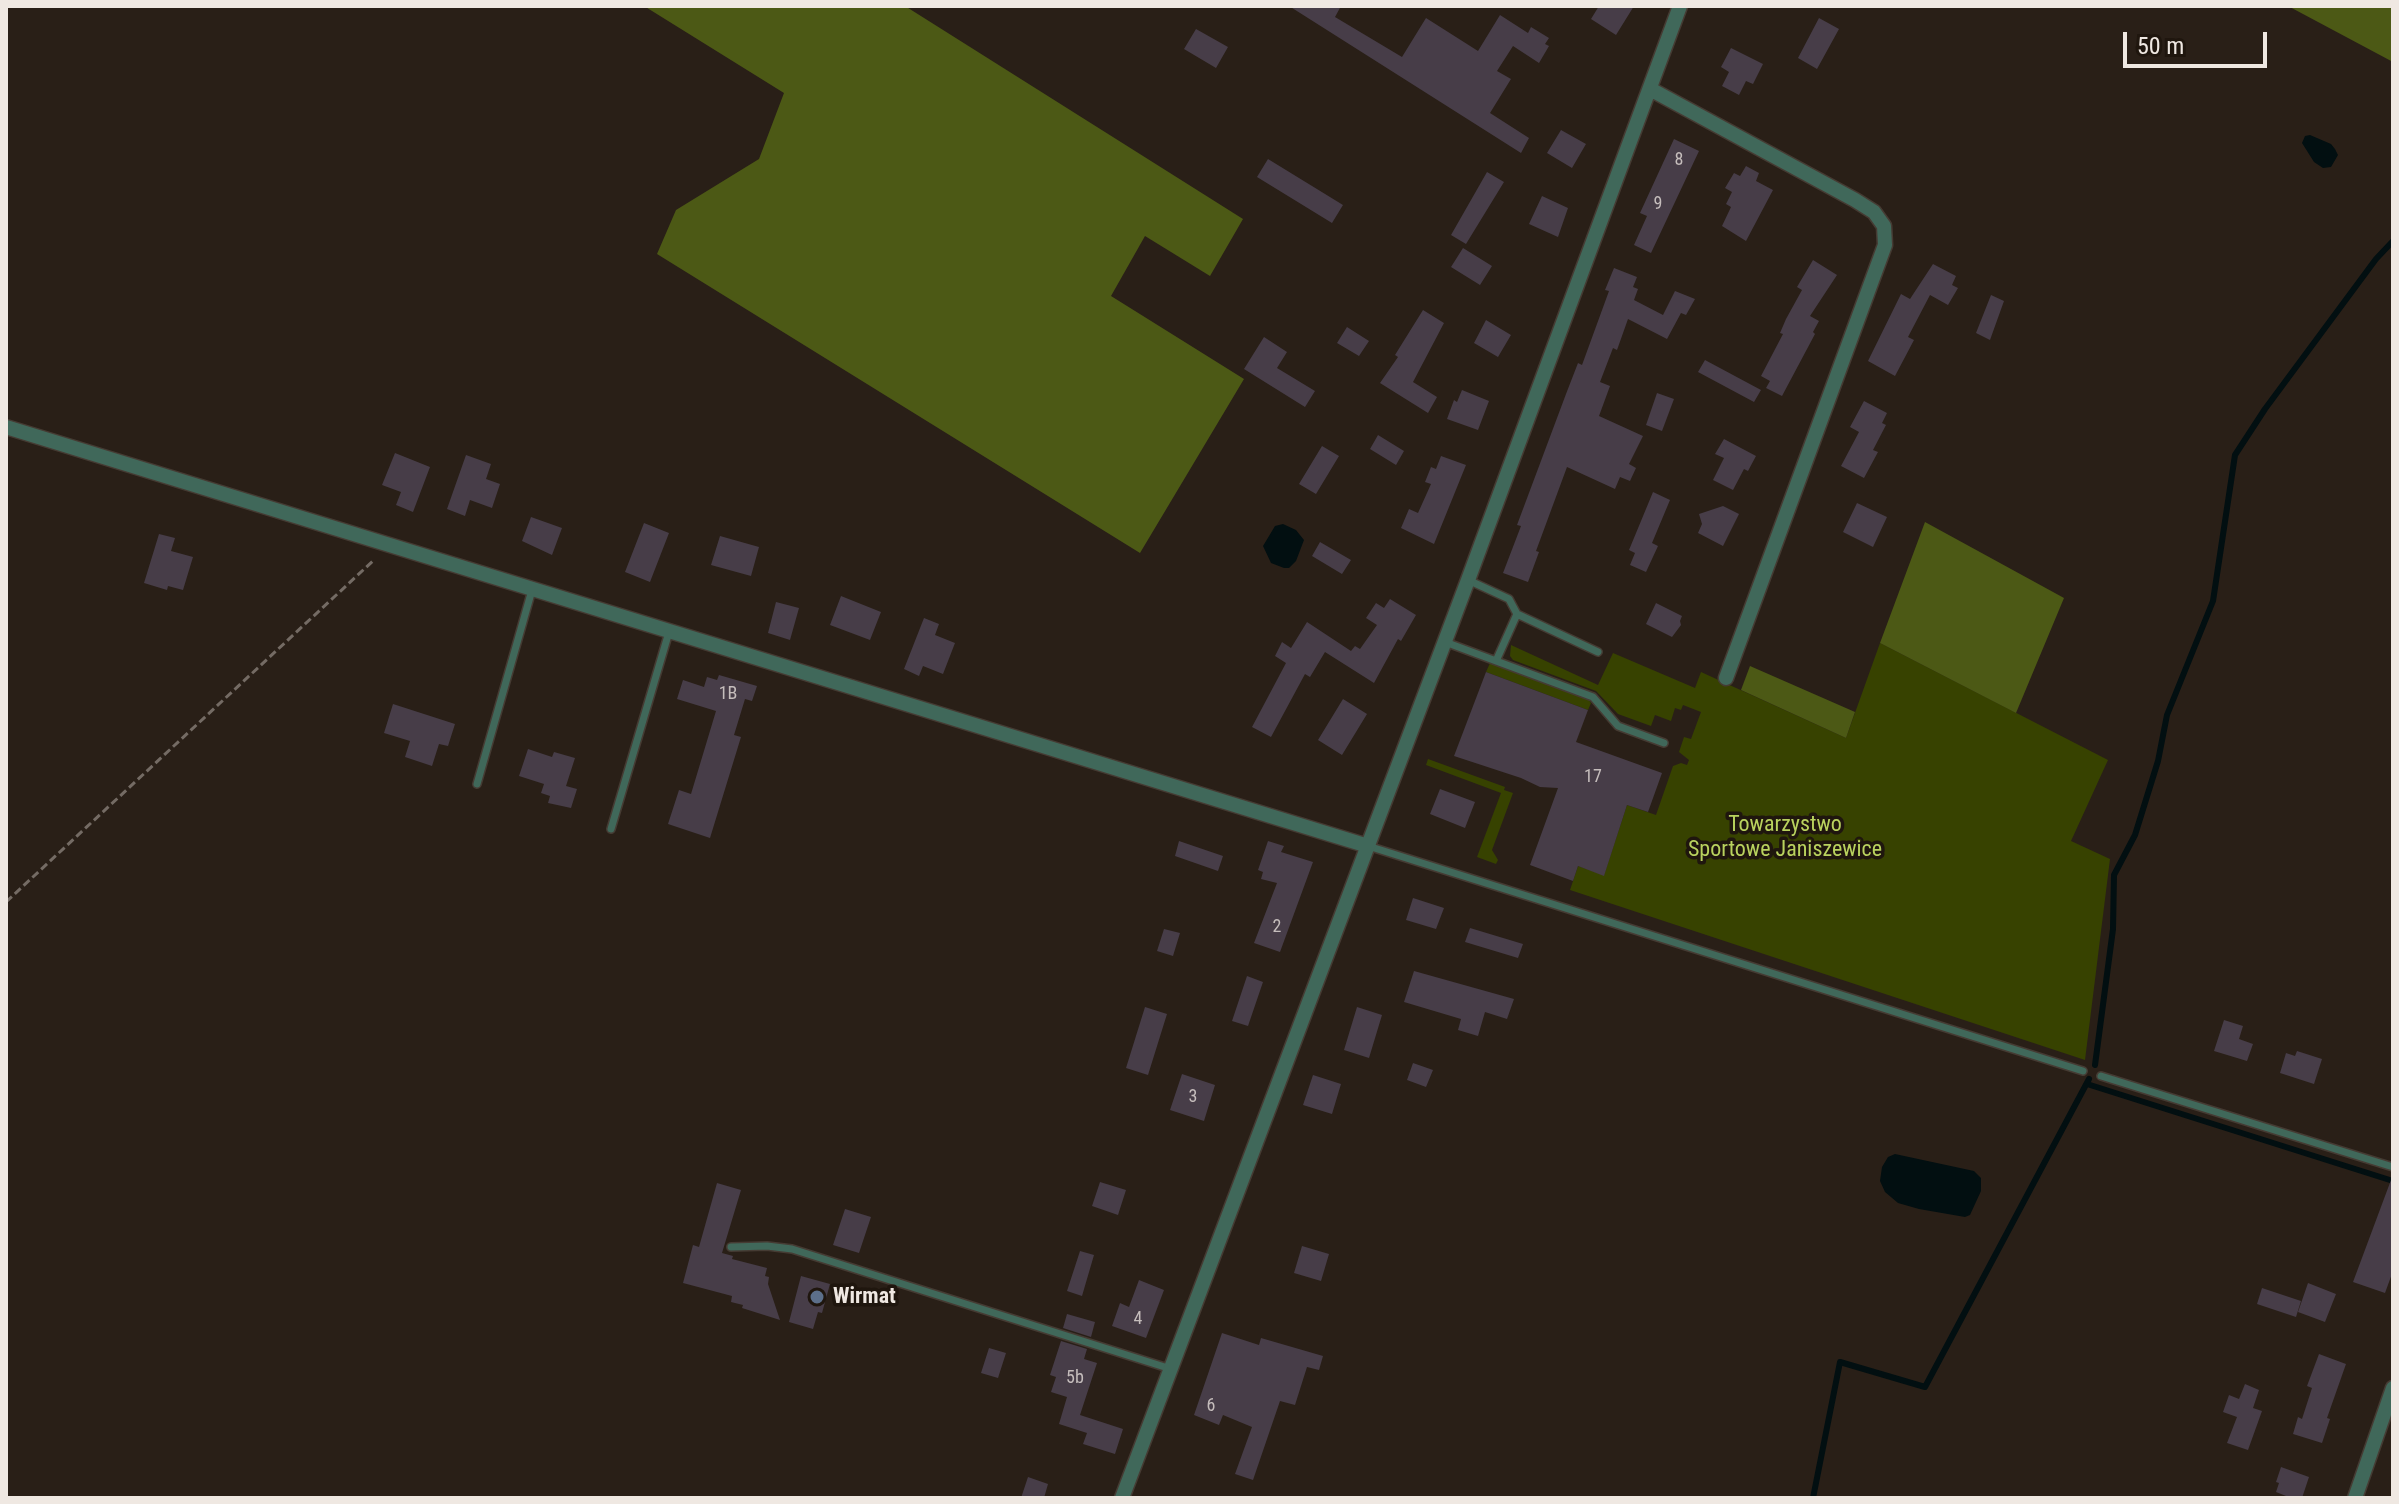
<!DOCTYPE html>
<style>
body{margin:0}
#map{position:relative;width:2399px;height:1504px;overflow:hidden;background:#291f17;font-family:"Roboto Condensed",sans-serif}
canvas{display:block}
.frame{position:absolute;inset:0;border:8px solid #efe8e2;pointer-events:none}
.scale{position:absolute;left:2123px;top:32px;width:144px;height:36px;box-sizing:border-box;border:4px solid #efe8e2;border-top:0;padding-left:10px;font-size:24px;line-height:28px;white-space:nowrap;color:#efe8e2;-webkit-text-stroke:6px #1f160e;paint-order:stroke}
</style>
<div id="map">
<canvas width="2399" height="1504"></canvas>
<div class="frame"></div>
<div class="scale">50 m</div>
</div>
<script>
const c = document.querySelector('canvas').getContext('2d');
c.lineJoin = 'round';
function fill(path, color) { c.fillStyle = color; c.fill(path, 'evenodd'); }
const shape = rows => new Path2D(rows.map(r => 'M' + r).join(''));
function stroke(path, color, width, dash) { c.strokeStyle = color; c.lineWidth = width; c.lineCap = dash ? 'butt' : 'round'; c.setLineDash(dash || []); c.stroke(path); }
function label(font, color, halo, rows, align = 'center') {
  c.font = font + ' "Roboto Condensed",sans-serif'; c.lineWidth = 7; c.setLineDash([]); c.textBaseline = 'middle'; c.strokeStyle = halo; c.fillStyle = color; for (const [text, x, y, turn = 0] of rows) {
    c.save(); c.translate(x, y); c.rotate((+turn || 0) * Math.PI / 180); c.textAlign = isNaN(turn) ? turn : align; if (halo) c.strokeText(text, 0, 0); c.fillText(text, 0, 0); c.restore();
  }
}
fill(shape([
 [1880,643,2108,760,2071,841,2110,859,2085,1060,1570,890,1578,866,1604,875,1627,805,1656,815,1673,766,1681,763,1687,765,1689,760,1679,752,1684,737,1691,739,1701,712,1683,705,1681,710,1675,708,1671,721,1655,715,1651,726,1618,714,1596,691,1513,660,1510,656,1511,645,1598,685,1613,653,1695,688,1701,672,1846,738],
 [1490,663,1588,699,1591,703,1588,710,1486,672],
 [1428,759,1505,787,1504,790,1513,793,1492,850,1498,860,1496,864,1477,857,1501,793,1426,765]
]), '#374200');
fill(shape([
 [644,6,905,6,1243,219,1210,276,1145,236,1111,296,1244,379,1140,553,657,254,676,210,759,159,784,93],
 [2288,6,2393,6,2393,62],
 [1925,522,2064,598,2016,713,1880,643],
 [1750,666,1855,712,1846,738,1741,690]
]), '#4c5915');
fill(shape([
 [2310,135,2331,144,2335,149,2338,155,2331,167,2323,168,2314,162,2302,143,2305,136],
 [1283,524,1296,530,1304,540,1296,561,1289,568,1284,568,1271,563,1263,546,1275,526],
 [1895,1154,1974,1171,1981,1178,1981,1191,1970,1215,1965,1217,1919,1209,1898,1203,1885,1192,1880,1181,1882,1167,1888,1157]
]), '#020f11');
stroke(shape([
 [2095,1065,2113,929,2114,875,2135,835,2158,761,2167,715,2213,601,2235,455,2265,409,2376,259,2393,241],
 [2087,1084,2393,1181],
 [1813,1498,1840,1362,1925,1387,2089,1079]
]), '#020f11', 6);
fill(shape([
 [1289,6,1341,6,1335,17,1402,57,1426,18,1478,51,1500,15,1528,33,1531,27,1549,38,1545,44,1549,46,1539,63,1513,46,1497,71,1511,79,1490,113,1529,138,1521,153],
 [1599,6,1634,6,1616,35,1591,19],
 [1819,18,1839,29,1817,69,1798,58],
 [1196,29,1228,47,1216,68,1184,49],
 [1731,48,1763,64,1753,84,1746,81,1739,95,1722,86,1729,72,1721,67],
 [1561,130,1586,144,1572,168,1547,153],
 [1674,139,1699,151,1651,253,1634,245,1647,216,1640,213],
 [1268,159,1343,205,1332,223,1257,177],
 [1746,166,1759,173,1756,181,1773,190,1746,241,1722,226,1731,207,1726,204,1732,192,1725,188,1734,173,1740,176],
 [1487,172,1504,182,1466,244,1451,235],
 [1542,196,1568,208,1558,237,1529,224],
 [1463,248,1492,266,1480,285,1451,267],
 [1813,260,1837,275,1810,316,1819,321,1813,332,1815,334,1782,396,1766,388,1770,381,1761,376,1783,334,1780,333,1786,319,1802,290,1797,287],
 [1933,264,1956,276,1952,285,1958,288,1948,305,1930,295,1908,337,1914,340,1895,376,1868,361,1901,294,1910,299],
 [1614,268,1637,277,1633,287,1638,289,1634,300,1663,315,1675,291,1695,299,1686,315,1681,313,1667,339,1628,319,1617,350,1613,348,1600,382,1610,386,1599,416,1643,436,1629,464,1636,468,1630,481,1620,477,1615,489,1567,467,1536,551,1539,552,1528,582,1503,573,1521,526,1517,525,1566,394,1578,363,1582,365,1609,291,1605,290],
 [1991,295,2004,301,1990,340,1976,333],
 [1423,310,1444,323,1413,382,1437,397,1428,413,1380,383,1398,357,1395,355],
 [1486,320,1511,335,1498,357,1474,343],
 [1347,327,1369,341,1359,356,1337,343],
 [1264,337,1287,352,1277,368,1315,391,1305,407,1244,369],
 [1705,360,1761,390,1754,402,1698,372],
 [1462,390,1489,401,1478,430,1447,419,1454,400,1457,402],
 [1657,393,1674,399,1662,431,1646,425],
 [1864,401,1887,413,1882,423,1886,425,1873,450,1878,452,1864,478,1841,466,1859,432,1850,427],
 [1378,435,1404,451,1396,465,1370,449],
 [1724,439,1756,456,1748,471,1744,469,1733,490,1713,480,1724,458,1715,454],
 [1322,446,1339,456,1316,494,1299,484],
 [395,453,430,467,413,512,396,505,401,492,382,485],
 [466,455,491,464,486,479,500,484,492,508,470,500,465,516,447,509],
 [1441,456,1466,465,1434,544,1401,528,1409,509,1418,513,1431,484,1425,482,1431,467,1436,469],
 [1653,492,1670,500,1652,543,1658,546,1646,572,1630,565,1635,553,1629,550],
 [1857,503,1887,517,1873,547,1843,532],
 [1723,506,1739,514,1723,546,1698,533,1702,524,1699,514],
 [531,517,562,528,552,555,522,541],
 [644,523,669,533,650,582,625,572],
 [159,534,175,538,171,551,193,557,183,590,168,586,167,590,144,583],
 [720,536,759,547,751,576,711,565],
 [1320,542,1351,560,1342,574,1312,556],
 [841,596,881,612,870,640,830,625],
 [1390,599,1416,615,1401,641,1398,639,1374,683,1325,652,1310,677,1305,674,1271,737,1252,727,1286,663,1275,656,1282,642,1291,648,1307,622,1351,651,1355,646,1360,649,1377,625,1366,618,1376,603,1384,608],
 [776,602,799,608,790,640,768,633],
 [1656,603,1682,616,1680,621,1681,625,1672,637,1646,624],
 [924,618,939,624,935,635,955,643,943,674,923,666,919,676,904,669],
 [1486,672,1588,710,1576,742,1662,773,1648,812,1627,805,1604,876,1578,866,1573,881,1530,865,1558,788,1540,787,1521,778,1454,756],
 [719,675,757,686,752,701,745,699,734,735,741,737,710,838,668,824,679,790,691,794,716,711,677,699,683,680,704,687,707,677,717,680],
 [1343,699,1367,714,1342,755,1318,740],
 [393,704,455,724,448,746,439,744,432,766,405,757,410,741,384,733],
 [528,749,552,757,554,752,575,758,566,786,577,789,571,808,548,803,550,796,541,793,544,784,519,776],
 [1440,789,1475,802,1465,828,1430,814],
 [1179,841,1223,856,1218,871,1175,856],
 [1268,841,1284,846,1281,852,1313,862,1280,952,1254,943,1277,883,1261,879,1263,872,1258,870],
 [1413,898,1444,908,1436,929,1406,920],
 [1470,928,1523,944,1518,958,1465,942],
 [1164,929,1180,933,1173,956,1157,951],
 [1414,971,1514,999,1507,1019,1485,1012,1478,1036,1458,1030,1461,1019,1404,1002],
 [1247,976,1263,982,1248,1026,1232,1021],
 [1145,1007,1167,1014,1148,1075,1126,1068],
 [1357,1007,1382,1015,1369,1058,1344,1050],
 [2224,1020,2243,1026,2239,1039,2253,1044,2247,1061,2214,1051],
 [2297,1051,2322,1059,2314,1084,2280,1073,2286,1053,2295,1056],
 [1413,1063,1433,1070,1426,1087,1407,1080],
 [1182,1074,1215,1085,1204,1121,1170,1110],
 [1313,1075,1341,1084,1332,1114,1303,1105],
 [2391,1180,2393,1271,2385,1293,2353,1282],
 [1100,1182,1126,1190,1118,1215,1092,1206],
 [717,1183,741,1190,722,1253,733,1256,732,1259,767,1268,765,1276,769,1277,768,1284,780,1320,742,1308,743,1305,731,1302,732,1296,683,1283,693,1245,699,1247],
 [845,1209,871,1217,859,1253,833,1245],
 [1302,1246,1329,1254,1321,1281,1294,1273],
 [1080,1251,1094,1255,1082,1296,1067,1291],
 [801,1276,830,1284,822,1313,818,1312,813,1329,789,1322],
 [1139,1280,1164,1290,1146,1338,1112,1326,1120,1303,1129,1307],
 [2308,1283,2336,1294,2325,1322,2298,1312],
 [2262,1288,2301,1301,2296,1317,2257,1304],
 [1067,1314,1095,1322,1091,1337,1063,1328],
 [1222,1333,1259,1345,1261,1338,1323,1356,1319,1370,1307,1367,1295,1405,1280,1401,1253,1480,1235,1474,1252,1427,1223,1415,1219,1425,1194,1415],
 [1061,1341,1087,1349,1084,1359,1097,1363,1080,1415,1123,1429,1115,1454,1083,1444,1087,1433,1059,1424,1067,1397,1051,1392,1056,1377,1050,1375],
 [989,1348,1006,1353,998,1378,981,1373],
 [2319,1354,2346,1364,2327,1418,2330,1419,2322,1443,2293,1434,2298,1417,2302,1419,2312,1388,2307,1386],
 [2245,1384,2259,1390,2253,1408,2262,1411,2248,1450,2227,1443,2237,1417,2223,1412,2229,1395,2239,1399],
 [2281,1467,2309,1477,2302,1498,2291,1498,2276,1492,2279,1483,2276,1482],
 [1028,1477,1048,1484,1044,1498,1021,1498]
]), '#473d48');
const service = shape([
 [1468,580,1509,599,1517,614,1598,652],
 [1445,642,1593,697,1618,726,1664,743],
 [1496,661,1517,614],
 [477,784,532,590],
 [611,829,669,632],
 [1368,846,2083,1071],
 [2101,1076,2393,1167],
 [731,1247,767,1246,792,1249,1171,1369]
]);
const minor = shape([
 [1650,89,1855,200,1874,212,1884,226,1885,245,1726,678],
 [6,427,1368,846],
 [1122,1498,1468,580,1680,6],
 [2355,1498,2393,1388]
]);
stroke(service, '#453b33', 10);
stroke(minor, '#453b33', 17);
stroke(shape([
 [6,902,375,559]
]), '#746b64', 3, [8, 4]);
stroke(service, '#40685a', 7);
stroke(minor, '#40685a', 14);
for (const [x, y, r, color] of [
 [817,1297,8,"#5c6f8a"]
]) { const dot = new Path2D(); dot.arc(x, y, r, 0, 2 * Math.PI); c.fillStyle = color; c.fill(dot); stroke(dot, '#1f160e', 3); }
label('18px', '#c5bdbc', null, [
 ["8",1679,160],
 ["9",1658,204],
 ["1B",728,694],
 ["17",1593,777],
 ["2",1277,927],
 ["3",1193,1097],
 ["4",1138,1319],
 ["5b",1075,1378],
 ["6",1211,1406]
]);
label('22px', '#b9d25e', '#1f160e', [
 ["Towarzystwo",1785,825],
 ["Sportowe Janiszewice",1785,850]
]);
label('bold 22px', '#efe8e2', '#1f160e', [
 ["Wirmat",833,1297]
], 'left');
</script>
